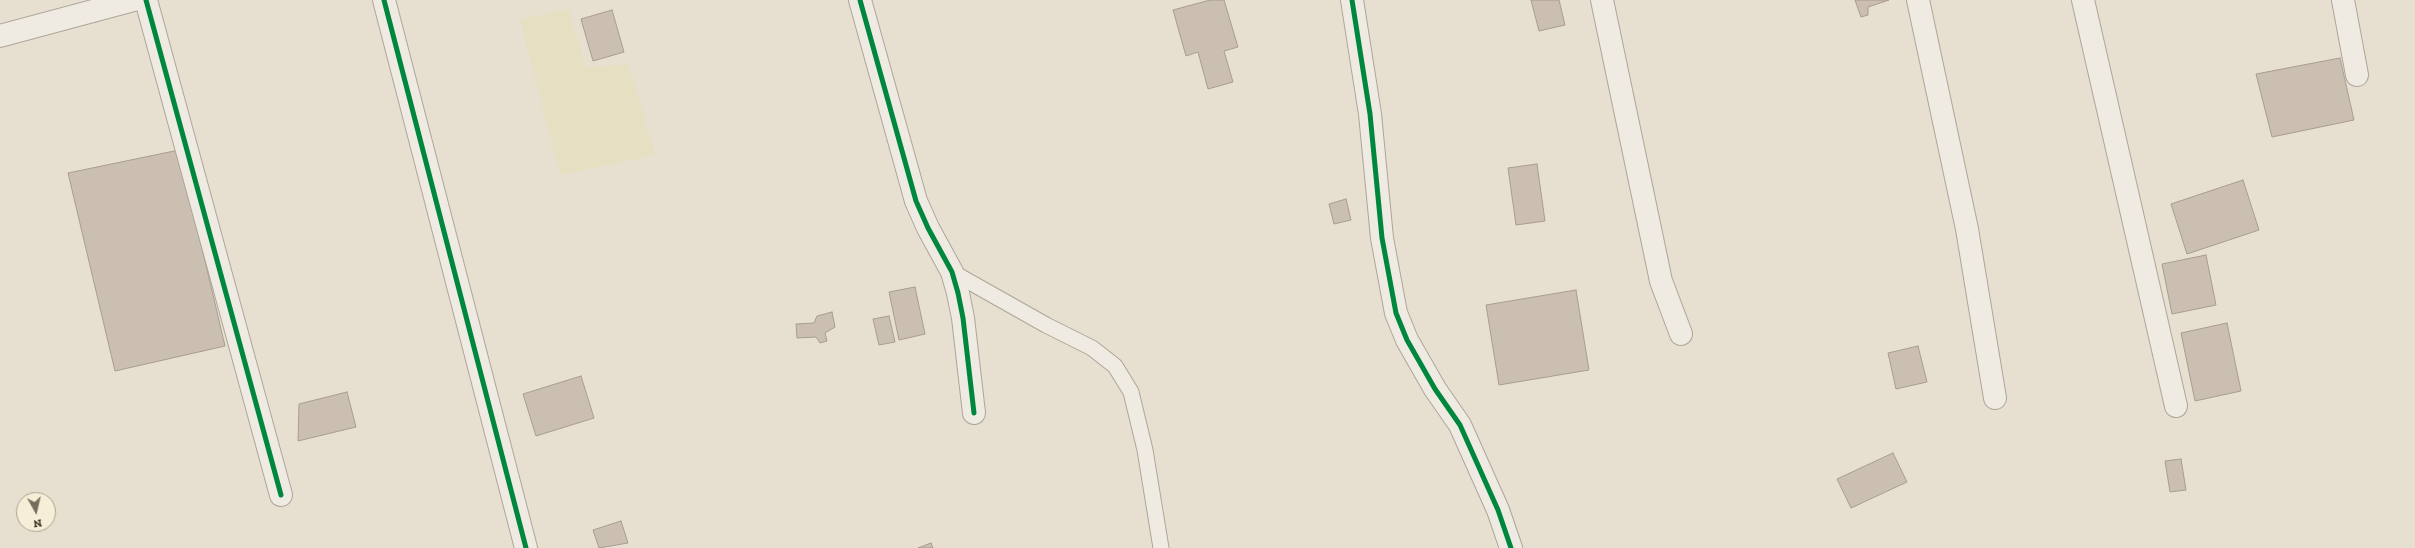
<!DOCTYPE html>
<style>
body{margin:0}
#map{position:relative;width:2415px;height:548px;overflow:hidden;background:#e7e0d1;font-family:"Zilla Slab",serif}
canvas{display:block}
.north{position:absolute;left:16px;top:492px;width:40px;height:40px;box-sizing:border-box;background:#f7eed8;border:1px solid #ada18e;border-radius:50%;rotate:172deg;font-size:11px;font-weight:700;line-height:16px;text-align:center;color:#3d2e20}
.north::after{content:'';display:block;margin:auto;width:14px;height:18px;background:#786c5e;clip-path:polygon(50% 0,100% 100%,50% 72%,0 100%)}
</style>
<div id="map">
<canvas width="2415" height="548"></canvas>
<div class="north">N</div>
</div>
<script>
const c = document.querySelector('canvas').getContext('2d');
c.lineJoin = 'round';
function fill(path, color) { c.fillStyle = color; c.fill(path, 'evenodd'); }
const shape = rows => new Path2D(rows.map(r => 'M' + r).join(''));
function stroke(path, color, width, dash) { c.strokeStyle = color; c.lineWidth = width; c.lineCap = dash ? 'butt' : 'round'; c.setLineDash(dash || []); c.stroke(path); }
fill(shape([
 [569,9,586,67,628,64,656,155,560,175,520,19]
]), '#e6dfc2');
const building = shape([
 [1210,0,1224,0,1238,47,1224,51,1233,82,1208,89,1198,52,1186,56,1173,10,1210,0],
 [1531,0,1559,0,1565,25,1539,31,1531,0],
 [1855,0,1889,0,1868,7,1868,15,1861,17,1855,0],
 [612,10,624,52,593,61,581,19,612,10],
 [2340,58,2354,120,2272,137,2256,74,2340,58],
 [179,150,225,346,115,371,68,173,179,150],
 [1537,164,1545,221,1516,225,1508,168,1537,164],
 [2243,180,2259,230,2187,254,2171,204,2243,180],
 [1346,199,1351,220,1334,224,1329,204,1346,199],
 [2206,255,2216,305,2172,314,2162,264,2206,255],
 [915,287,925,334,899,340,889,292,915,287],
 [1576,290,1589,370,1499,385,1486,305,1576,290],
 [832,312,835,327,825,333,827,341,820,343,816,337,797,338,796,324,814,323,817,316,832,312],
 [889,316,895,342,879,345,873,319,889,316],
 [2227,323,2241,391,2195,401,2181,333,2227,323],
 [1918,346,1927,382,1896,389,1888,353,1918,346],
 [581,376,594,418,536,436,523,394,581,376],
 [347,392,356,427,298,441,299,404,347,392],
 [1893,453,1907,482,1851,508,1837,479,1893,453],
 [2181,459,2186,490,2170,492,2165,461,2181,459],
 [621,521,628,543,599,548,593,530,621,521],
 [931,543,933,548,918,548,931,543]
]);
fill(building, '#cbbfb2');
stroke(building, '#a89c90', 1);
const service = shape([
 [952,272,1046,325,1092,348,1115,366,1131,392,1145,450,1161,548]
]);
const minor = shape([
 [146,0,281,495],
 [384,0,526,548],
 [860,0,916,201,928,228,952,272,958,293,963,318,974,413],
 [1352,0,1370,114,1382,238,1396,313,1407,340,1435,389,1460,425,1498,510,1511,548],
 [1602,0,1661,281,1681,334],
 [1918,0,1967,229,1995,398],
 [2083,0,2176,406],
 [2343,0,2357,75],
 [0,36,134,0]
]);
stroke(service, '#ada599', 17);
stroke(minor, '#ada599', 24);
stroke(service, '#efebe3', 15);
stroke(minor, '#efebe3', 22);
stroke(shape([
 [146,0,281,495],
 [384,0,526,548],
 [860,0,916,201,928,228,952,272,958,293,963,318,974,413],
 [1352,0,1370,114,1382,238,1396,313,1407,340,1435,389,1460,425,1498,510,1511,548]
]), '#00873e', 5);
</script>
